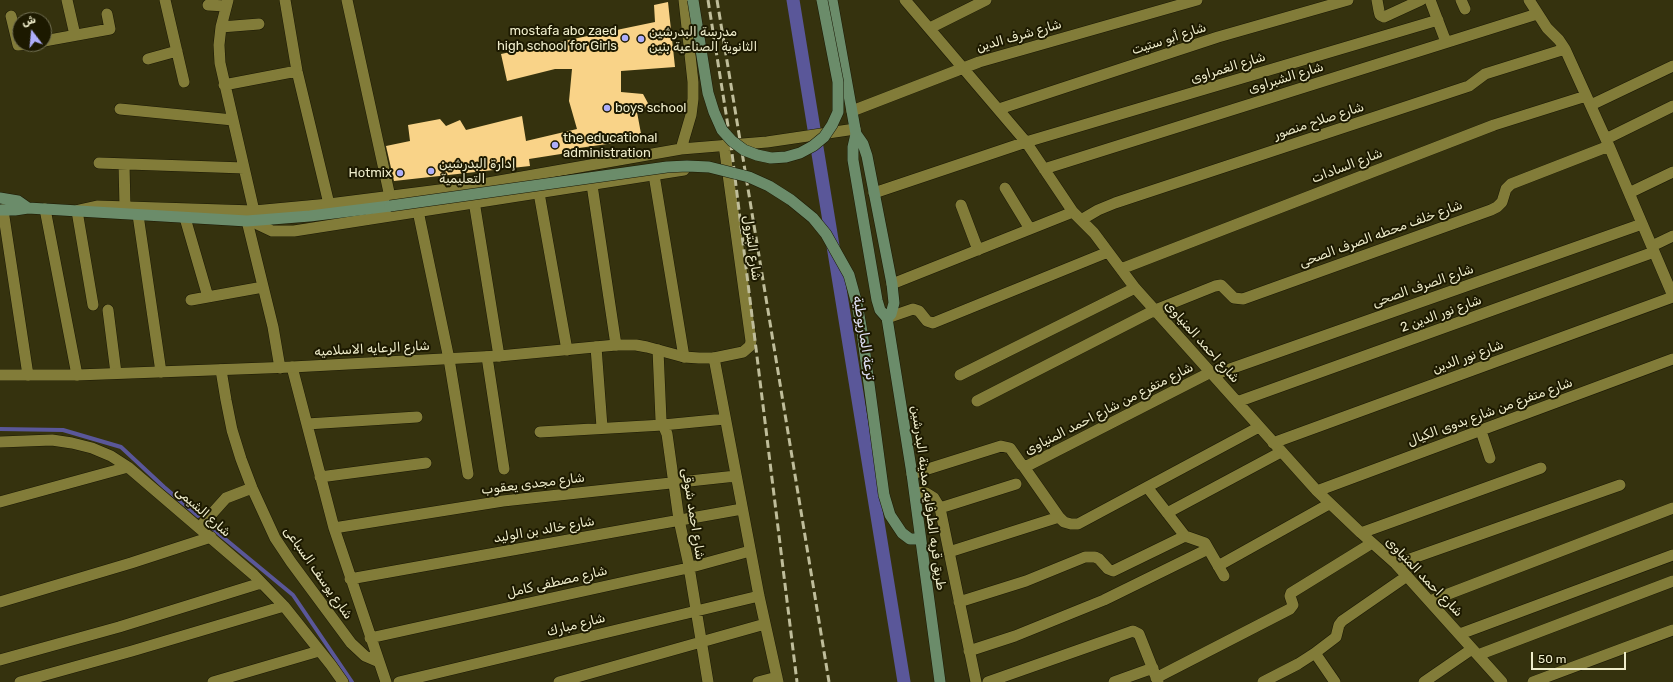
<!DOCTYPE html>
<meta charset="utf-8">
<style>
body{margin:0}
#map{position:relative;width:1673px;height:682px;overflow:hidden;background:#35320e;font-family:Rubik,"Noto Sans Arabic",sans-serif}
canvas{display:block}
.north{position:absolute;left:12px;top:12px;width:40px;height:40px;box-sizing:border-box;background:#1c1900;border:1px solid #706e51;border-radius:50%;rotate:344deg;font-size:11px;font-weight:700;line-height:16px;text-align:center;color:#efedcb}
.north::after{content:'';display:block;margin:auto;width:14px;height:18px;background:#aeaefa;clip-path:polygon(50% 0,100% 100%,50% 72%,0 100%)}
.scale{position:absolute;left:1531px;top:652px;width:95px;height:18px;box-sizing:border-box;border:2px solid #efedcb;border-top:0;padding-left:5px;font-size:12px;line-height:14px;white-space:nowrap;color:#efedcb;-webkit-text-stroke:3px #1c1900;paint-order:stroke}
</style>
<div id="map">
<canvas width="1673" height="682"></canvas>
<div class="north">ش</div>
<div class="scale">50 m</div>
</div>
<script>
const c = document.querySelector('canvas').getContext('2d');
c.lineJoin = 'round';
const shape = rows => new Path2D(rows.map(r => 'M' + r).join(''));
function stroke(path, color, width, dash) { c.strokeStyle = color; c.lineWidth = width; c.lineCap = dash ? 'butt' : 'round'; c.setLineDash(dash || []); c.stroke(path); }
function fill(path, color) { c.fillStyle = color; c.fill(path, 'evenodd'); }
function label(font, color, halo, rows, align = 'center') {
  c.font = font + ' Rubik,"Noto Sans Arabic",sans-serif'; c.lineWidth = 4; c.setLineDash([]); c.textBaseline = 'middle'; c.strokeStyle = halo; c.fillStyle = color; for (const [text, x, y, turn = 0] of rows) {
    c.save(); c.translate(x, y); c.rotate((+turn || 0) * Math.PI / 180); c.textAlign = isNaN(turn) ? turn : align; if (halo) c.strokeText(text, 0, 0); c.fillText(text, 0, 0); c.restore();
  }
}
stroke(shape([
 [0,429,63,430,121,447,164,487,198,516],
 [213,529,293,595,352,682]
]), '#5a5799', 4);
stroke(shape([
 [793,0,904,682]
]), '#5a5799', 13);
fill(shape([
 [668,2,675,67,621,71,621,92,643,94,649,105,637,112,642,139,579,148,580,151,529,159,530,166,394,181,386,146,410,141,408,125,440,119,446,126,460,120,466,130,522,116,526,141,577,129,569,101,572,69,555,69,507,81,501,54,655,22,654,5]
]), '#f9d388');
const minor = shape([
 [67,0,75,35],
 [165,0,184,82],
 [228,0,221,27,219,45,220,63,254,211],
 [285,0,297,71,329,204],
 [347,0,390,197],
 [905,0,1026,142,1073,212,1094,233,1135,288,1317,491,1361,533,1396,564,1502,682],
 [1377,0,1379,11,1380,15,1384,17,1421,0],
 [1430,0,1446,42],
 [1461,0,1465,9],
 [1529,0,1547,28,1559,40,1565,49,1609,146,1673,296],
 [208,5,226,6],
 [11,16,18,45,28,44],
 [221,27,259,24],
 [930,28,986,0],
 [44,41,110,29,107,14],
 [148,59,177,51],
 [224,85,297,71],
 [1591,105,1673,66],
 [120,109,233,120],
 [999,109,1218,37,1348,0],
 [852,111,979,62,1197,0],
 [1606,139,1673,106],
 [99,163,244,168],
 [124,164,125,207],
 [1044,169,1537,14],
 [654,175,684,357],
 [592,185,616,345],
 [1005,188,1030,229],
 [539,193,567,350],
 [874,193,1026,142,1438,20],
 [1629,193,1673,172],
 [473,195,499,356],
 [961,205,978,250],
 [45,209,77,375],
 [3,210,28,375],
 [77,211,93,305],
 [418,211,449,359,468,474],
 [138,215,161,372],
 [185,218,208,297],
 [1081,220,1098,210,1115,203,1469,86,1485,74,1565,49],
 [247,221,273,327,280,368],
 [1652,246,1673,236],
 [1121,269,1494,125,1586,96],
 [892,284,1073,212],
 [191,300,263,287],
 [108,310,116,373],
 [887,318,913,309,919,311,927,321,933,323,1108,252],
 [596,347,602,427],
 [658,350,661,420,667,434,679,520,688,561,708,682],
 [487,357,504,469],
 [714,358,759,596,778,682],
 [292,367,334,528,386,682],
 [221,370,226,400,232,430,241,459,252,488,275,538,291,562,351,643,365,656,379,662],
 [960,375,1135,288],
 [1213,375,1642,224],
 [977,401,1155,310,1215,286,1221,285,1234,298,1243,299,1491,210,1497,207,1502,202,1506,189,1511,184,1609,146],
 [1237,402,1654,252],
 [307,424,417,417],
 [1481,431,1490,458],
 [540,432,663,425,725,419],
 [0,442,52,440,72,443,92,448,111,456,128,467,254,575,284,606,331,665,343,682],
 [1273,443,1673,297],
 [1024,467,1059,517,1064,522,1071,524,1078,524,1259,427],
 [912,474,1001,446,1010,448,1022,465,1027,466,1211,372],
 [320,477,426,463],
 [1147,487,1185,536,1205,543,1224,576],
 [1317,491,1673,359],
 [915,492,926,493,934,498,940,508,976,682],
 [0,502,128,467],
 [940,508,1016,484],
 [1167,513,1281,452],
 [200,527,226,498,252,488],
 [334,528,503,501,736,476],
 [1361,533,1541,468],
 [949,552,1059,517],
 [1396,564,1620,485],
 [1218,566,1329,504],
 [350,579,742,509],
 [1430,601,1673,508],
 [0,602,131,563,211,537],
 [959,602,1026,581,1085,557,1095,557,1099,559,1108,569,1113,571,1185,536],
 [1460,634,1673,555],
 [370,638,688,568,750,551],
 [969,651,1015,636,1104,600,1208,549],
 [1315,653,1335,682],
 [1478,655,1673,581],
 [0,660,119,627,261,583],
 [1156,678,1290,609,1293,605,1290,596,1291,593,1372,543],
 [20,682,132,651,284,606],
 [213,682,319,651],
 [399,682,759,596],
 [559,682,765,624],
 [758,682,777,677],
 [988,682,1133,631,1139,634,1158,682],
 [1114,682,1153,668],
 [1263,682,1298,664,1315,653,1336,637,1339,625,1342,621,1407,576],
 [1424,682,1472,649],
 [1533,682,1673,630]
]);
const tertiary = shape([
 [681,149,691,115,693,99,693,82,684,0],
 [79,210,97,206,254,211,329,204,471,186,681,149,767,142,855,129],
 [251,221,272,231,294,231,684,170],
 [0,375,77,375,292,367,499,356,616,345,636,345,647,347,684,357,699,358,714,358,743,352,750,346,751,341,724,145]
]);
const secondary = shape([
 [832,0,856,134,853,147,853,160,877,300,880,310,887,318,912,474,940,682],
 [856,134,863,144,867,156,892,284,894,303,891,314,887,318],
 [0,198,18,201,28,208],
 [0,210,15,210,28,208,247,221,310,216,390,206],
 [884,495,890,515,902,533,910,539,920,539]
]);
stroke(minor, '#1b1905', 12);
stroke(tertiary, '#1b1905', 12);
stroke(secondary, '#1b1905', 12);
stroke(minor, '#827c39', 11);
stroke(tertiary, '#827c39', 11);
stroke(secondary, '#6b8c6a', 11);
stroke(shape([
 [708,0,731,145,797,682],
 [717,0,829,682]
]), '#bfbd9a', 3, [8, 4]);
const secondaryBridge = shape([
 [693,0,708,93,714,112,722,130,732,141,744,150,757,155,771,158,786,157,800,153,813,146,824,137,832,125,838,112,838,82,822,0],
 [390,206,667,167,687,166,709,167,749,177,769,186,791,200,813,218,826,234,849,275,857,304,862,332,884,495]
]);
stroke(secondaryBridge, '#1b1905', 12, []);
stroke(secondaryBridge, '#6b8c6a', 11);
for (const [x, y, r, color] of [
 [625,38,4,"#aeaefa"],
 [641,39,4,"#aeaefa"],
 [607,108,4,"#aeaefa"],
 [555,145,4,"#aeaefa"],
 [431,171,4,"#aeaefa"],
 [400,173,4,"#aeaefa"]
]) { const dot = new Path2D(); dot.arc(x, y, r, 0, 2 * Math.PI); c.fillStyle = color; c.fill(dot); stroke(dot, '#1c1900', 1.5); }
label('13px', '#efedcb', '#1c1900', [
 ["mostafa abo zaed",617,31,"right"],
 ["high school for Girls",617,46,"right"],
 ["مدرسة البدرشين",649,32],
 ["الثانوية الصناعية بنين",649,47],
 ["boys school",615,108],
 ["the educational",563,138],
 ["administration",563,153],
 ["إدارة البدرشين",439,164],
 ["التعليمية",439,179],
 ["Hotmix",392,173,"right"]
], 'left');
label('13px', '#efedcb', '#1c1900', [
 ["شارع شرف الدين",1019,36,-16],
 ["شارع أبو ستيت",1169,39,-18],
 ["شارع الغمراوى",1228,68,-17],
 ["شارع الشبراوى",1286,78,-17],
 ["شارع صلاح منصور",1319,121,-18],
 ["شارع السادات",1347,166,-21],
 ["شارع خلف محطه الصرف الصحى",1381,234,-20],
 ["شارع البترول",752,248,82],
 ["شارع الصرف الصحى",1423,286,-19],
 ["شارع نور الدين 2",1441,314,-20],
 ["شارع احمد المنياوى",1202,342,48],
 ["شارع الرعايه الاسلاميه",372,349,-3],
 ["شارع نور الدين",1468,357,-20],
 ["شارع متفرع من شارع احمد المنياوى",1109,409,-27],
 ["شارع متفرع من شارع بدوى الكيال",1490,412,-20],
 ["شارع مجدى يعقوب",533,484,-7],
 ["طريق قريه الطرفايه, مدينة البدرشين",928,498,82],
 ["شارع الشيمى",203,512,41],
 ["شارع احمد شوقى",693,514,81],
 ["شارع خالد بن الوليد",544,530,-10],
 ["شارع يوسف السباعى",318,573,55],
 ["شارع احمد المنياوى",1424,577,46],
 ["شارع مصطفى كامل",557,582,-13],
 ["شارع مبارك",576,625,-14]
]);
label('italic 14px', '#e1e2f6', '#1c1900', [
 ["ترعة الماريوطية",864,338,81]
]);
</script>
